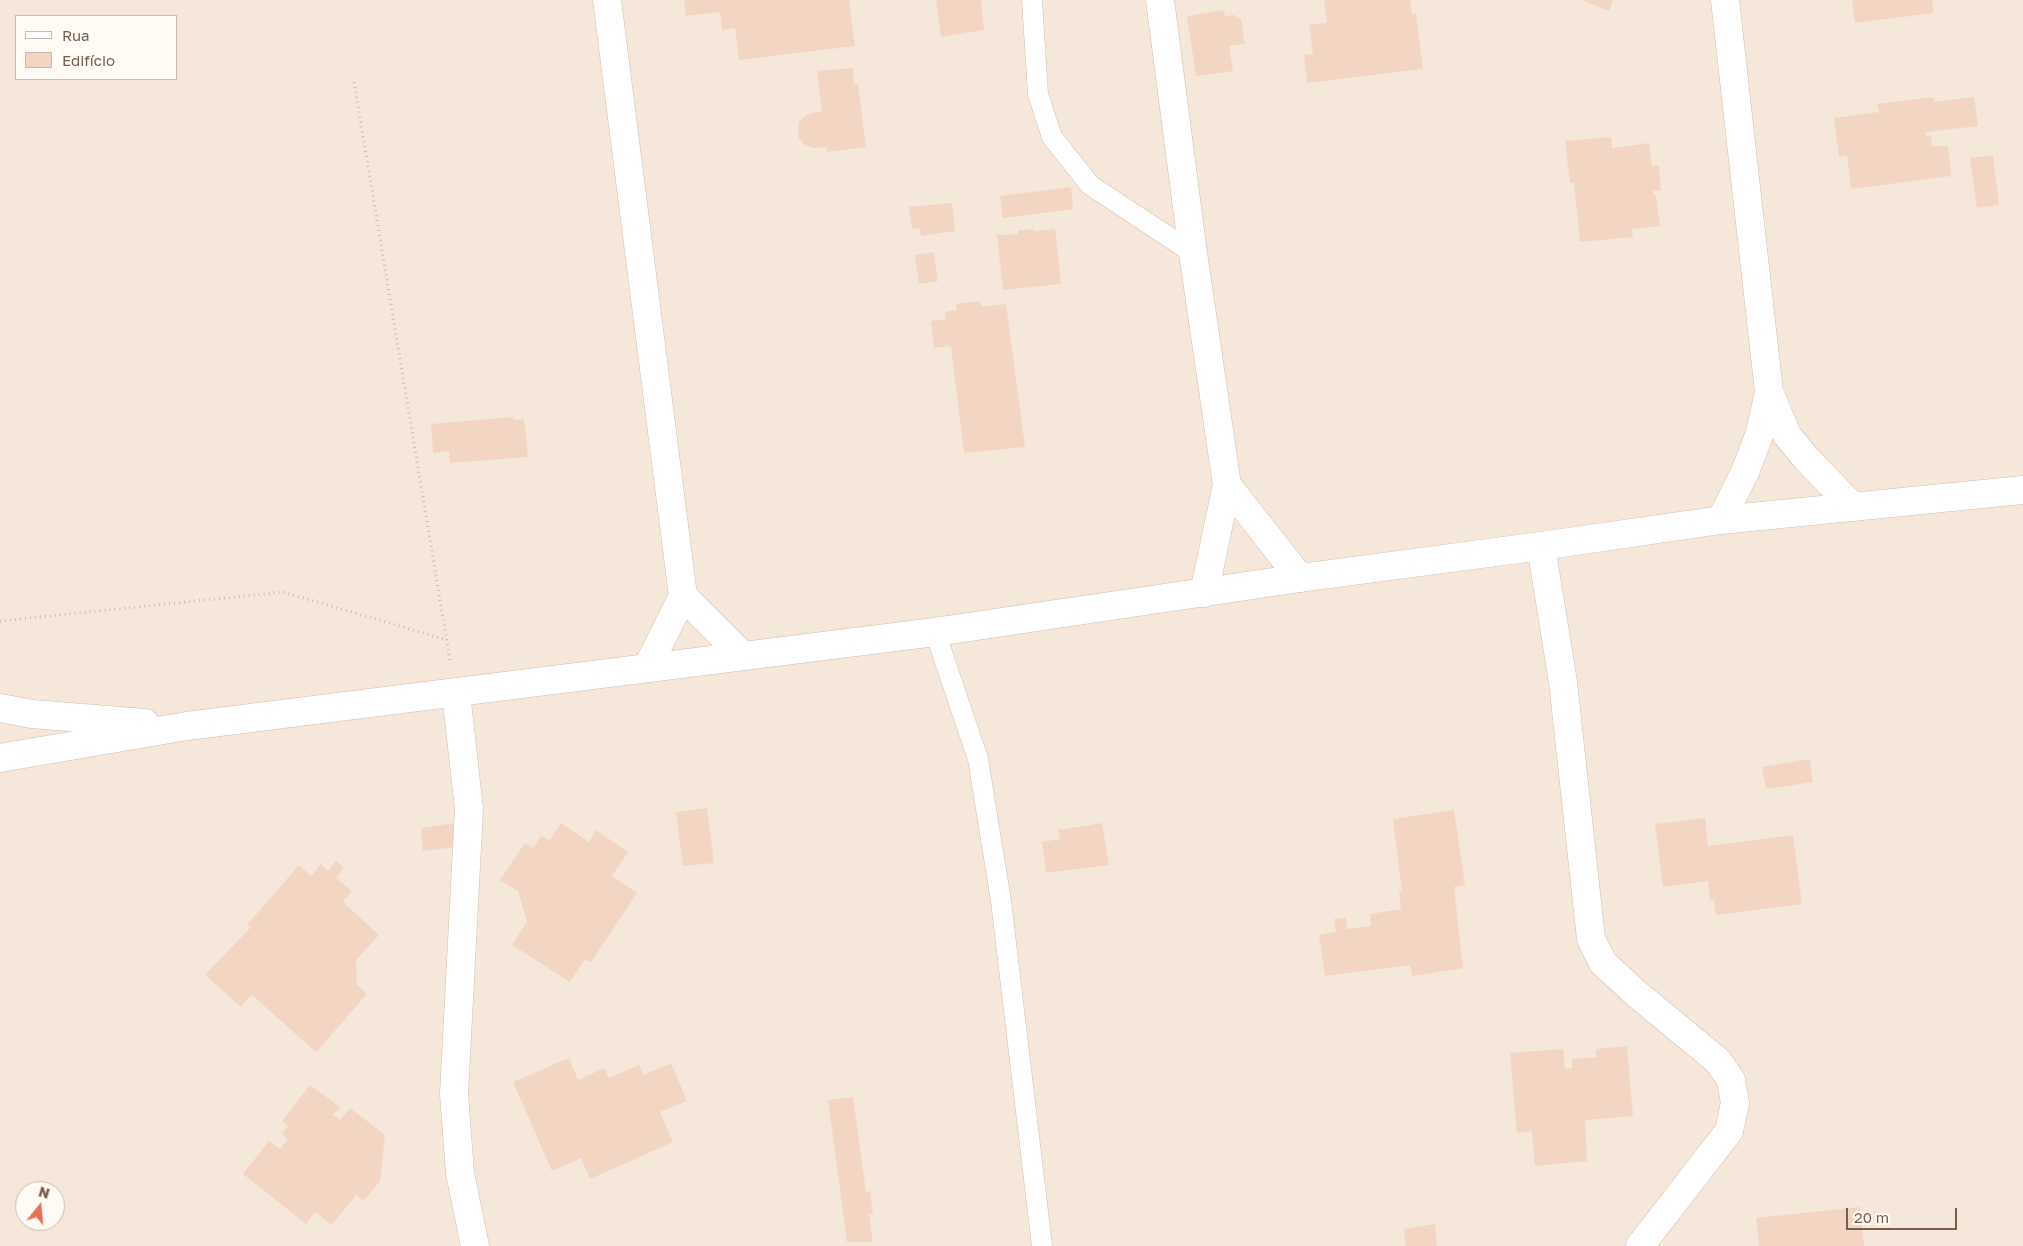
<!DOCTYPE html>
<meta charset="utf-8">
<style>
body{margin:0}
#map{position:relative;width:2023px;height:1246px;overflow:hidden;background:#fdf6ec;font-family:"Golos Text",sans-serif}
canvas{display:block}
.legend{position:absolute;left:15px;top:15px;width:162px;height:65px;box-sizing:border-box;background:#fffaf3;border:1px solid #cabbb1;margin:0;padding:6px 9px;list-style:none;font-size:15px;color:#7a5c4d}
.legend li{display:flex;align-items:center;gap:10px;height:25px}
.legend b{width:25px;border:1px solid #cabbb1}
.north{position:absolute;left:15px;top:1181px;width:50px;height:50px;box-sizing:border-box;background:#fffaf3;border:1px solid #cabbb1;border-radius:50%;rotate:17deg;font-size:14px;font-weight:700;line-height:20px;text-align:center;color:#7a5c4d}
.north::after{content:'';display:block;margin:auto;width:18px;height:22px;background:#e76f51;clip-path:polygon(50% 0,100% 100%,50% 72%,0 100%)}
.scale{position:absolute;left:1846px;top:1208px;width:111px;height:22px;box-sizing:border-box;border:2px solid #7a5c4d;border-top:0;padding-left:6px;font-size:15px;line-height:18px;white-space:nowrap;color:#7a5c4d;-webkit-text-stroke:4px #fffaf3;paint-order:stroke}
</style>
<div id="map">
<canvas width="2023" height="1246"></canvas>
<ul class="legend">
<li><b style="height:6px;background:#fff"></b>Rua</li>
<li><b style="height:14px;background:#f3d5c3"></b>Edifício</li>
</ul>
<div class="north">N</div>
<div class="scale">20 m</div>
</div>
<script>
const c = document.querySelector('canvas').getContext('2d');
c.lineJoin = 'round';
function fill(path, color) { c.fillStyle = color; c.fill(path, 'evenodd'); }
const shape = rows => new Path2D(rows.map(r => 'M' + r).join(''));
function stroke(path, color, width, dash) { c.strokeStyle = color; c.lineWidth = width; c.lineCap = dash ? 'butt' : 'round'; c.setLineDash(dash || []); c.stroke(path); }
fill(shape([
 [0,0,2023,0,2023,1246,0,1246],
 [16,16,176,16,176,79,16,79],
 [25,1191,55,1191,55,1221,25,1221]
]), '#f5e8da');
fill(shape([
 [684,0,849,0,855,46,739,60,735,28,722,30,720,12,686,16],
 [936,0,981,0,984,30,941,37],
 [1324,0,1410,0,1412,14,1416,14,1423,69,1307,83,1304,55,1313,54,1309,25,1327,23],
 [1581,0,1613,0,1609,11],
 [1852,0,1932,0,1934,13,1855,23],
 [1224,10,1225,16,1234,15,1241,19,1245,44,1229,46,1233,71,1196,76,1187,16],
 [853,68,854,84,858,84,866,147,827,152,826,147,813,148,804,144,798,137,799,122,808,114,822,111,817,71],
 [1933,97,1934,102,1974,97,1978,126,1925,132,1926,136,1931,135,1932,146,1948,146,1951,176,1851,189,1847,155,1839,157,1834,118,1879,112,1877,104],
 [1611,137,1612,148,1649,143,1652,166,1659,165,1661,190,1653,191,1653,195,1656,195,1660,226,1632,229,1633,237,1580,242,1574,183,1570,183,1565,141],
 [1993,155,1999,205,1977,208,1970,158],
 [1071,187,1073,209,1003,218,1000,196],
 [952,203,955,231,921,236,920,228,912,229,909,207],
 [1034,229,1034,231,1055,229,1061,284,1003,290,997,235,1018,234,1018,230],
 [934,252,938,281,919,284,915,255],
 [980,301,982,307,1006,304,1025,447,964,453,951,346,934,348,931,321,946,319,945,312,957,310,956,304],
 [513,417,514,420,524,419,528,457,450,463,449,451,433,453,431,424],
 [1810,759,1813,782,1766,789,1762,767],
 [707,808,714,863,683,866,676,812],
 [1454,810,1465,885,1454,887,1463,968,1412,976,1410,965,1325,976,1319,935,1336,932,1334,919,1346,918,1347,929,1371,926,1370,914,1401,909,1399,891,1402,891,1393,819],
 [1705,818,1708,846,1793,835,1802,904,1716,915,1714,899,1710,900,1708,881,1663,887,1655,824],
 [453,823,456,847,423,851,421,828],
 [561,823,589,842,596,830,628,852,612,876,637,893,591,962,585,959,570,982,512,945,527,922,518,891,500,880,525,843,533,848,541,836,550,840],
 [1102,823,1109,865,1046,873,1042,842,1060,839,1058,830],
 [336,861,344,868,336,878,352,891,343,902,379,935,356,960,357,985,367,994,318,1050,315,1051,253,996,250,996,241,1007,205,975,251,927,247,925,299,865,311,876,321,864,328,871],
 [1627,1046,1633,1116,1585,1120,1587,1161,1535,1166,1532,1131,1517,1133,1510,1053,1563,1049,1565,1069,1572,1068,1572,1059,1596,1057,1596,1049],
 [569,1058,578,1080,604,1068,609,1078,639,1065,644,1075,671,1063,687,1101,660,1112,673,1142,590,1179,581,1158,552,1171,513,1082],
 [310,1085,340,1107,333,1115,340,1120,350,1108,385,1135,380,1181,364,1201,356,1195,332,1225,315,1212,306,1224,243,1174,269,1141,280,1149,288,1139,282,1134,288,1126,282,1121],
 [853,1097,866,1192,870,1191,873,1214,869,1214,873,1242,847,1242,828,1100],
 [1860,1207,1864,1246,1759,1246,1756,1218],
 [1435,1224,1437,1246,1406,1246,1404,1229]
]), '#f3d5c3');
const service = shape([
 [1032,0,1038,94,1052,137,1090,185,1193,253],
 [935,632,978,759,1001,901,1042,1246]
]);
const minor = shape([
 [607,0,683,596,647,668],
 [1160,0,1193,253,1227,485,1204,593],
 [1725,0,1769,392,1787,435,1805,457,1853,507],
 [1227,485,1300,578],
 [1721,520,1745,472,1760,433,1769,392],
 [1541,546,1563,682,1591,939,1603,963,1638,995,1718,1061,1731,1080,1735,1103,1729,1131,1640,1246],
 [683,596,743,656],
 [456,693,469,809,454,1094,460,1173,475,1246]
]);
const tertiary = shape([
 [0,708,32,714,145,723],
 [0,758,187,726,935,632,1300,578,1541,546,1721,520,2023,490]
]);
stroke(service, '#d1beb0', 21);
stroke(minor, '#d1beb0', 29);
stroke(tertiary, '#d1beb0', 29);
stroke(shape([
 [354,82,450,660],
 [0,621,283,592,447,640]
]), '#d9b8a5', 3, [1, 4]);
stroke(service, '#fff', 20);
stroke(minor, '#fff', 28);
stroke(tertiary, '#fff', 28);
</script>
